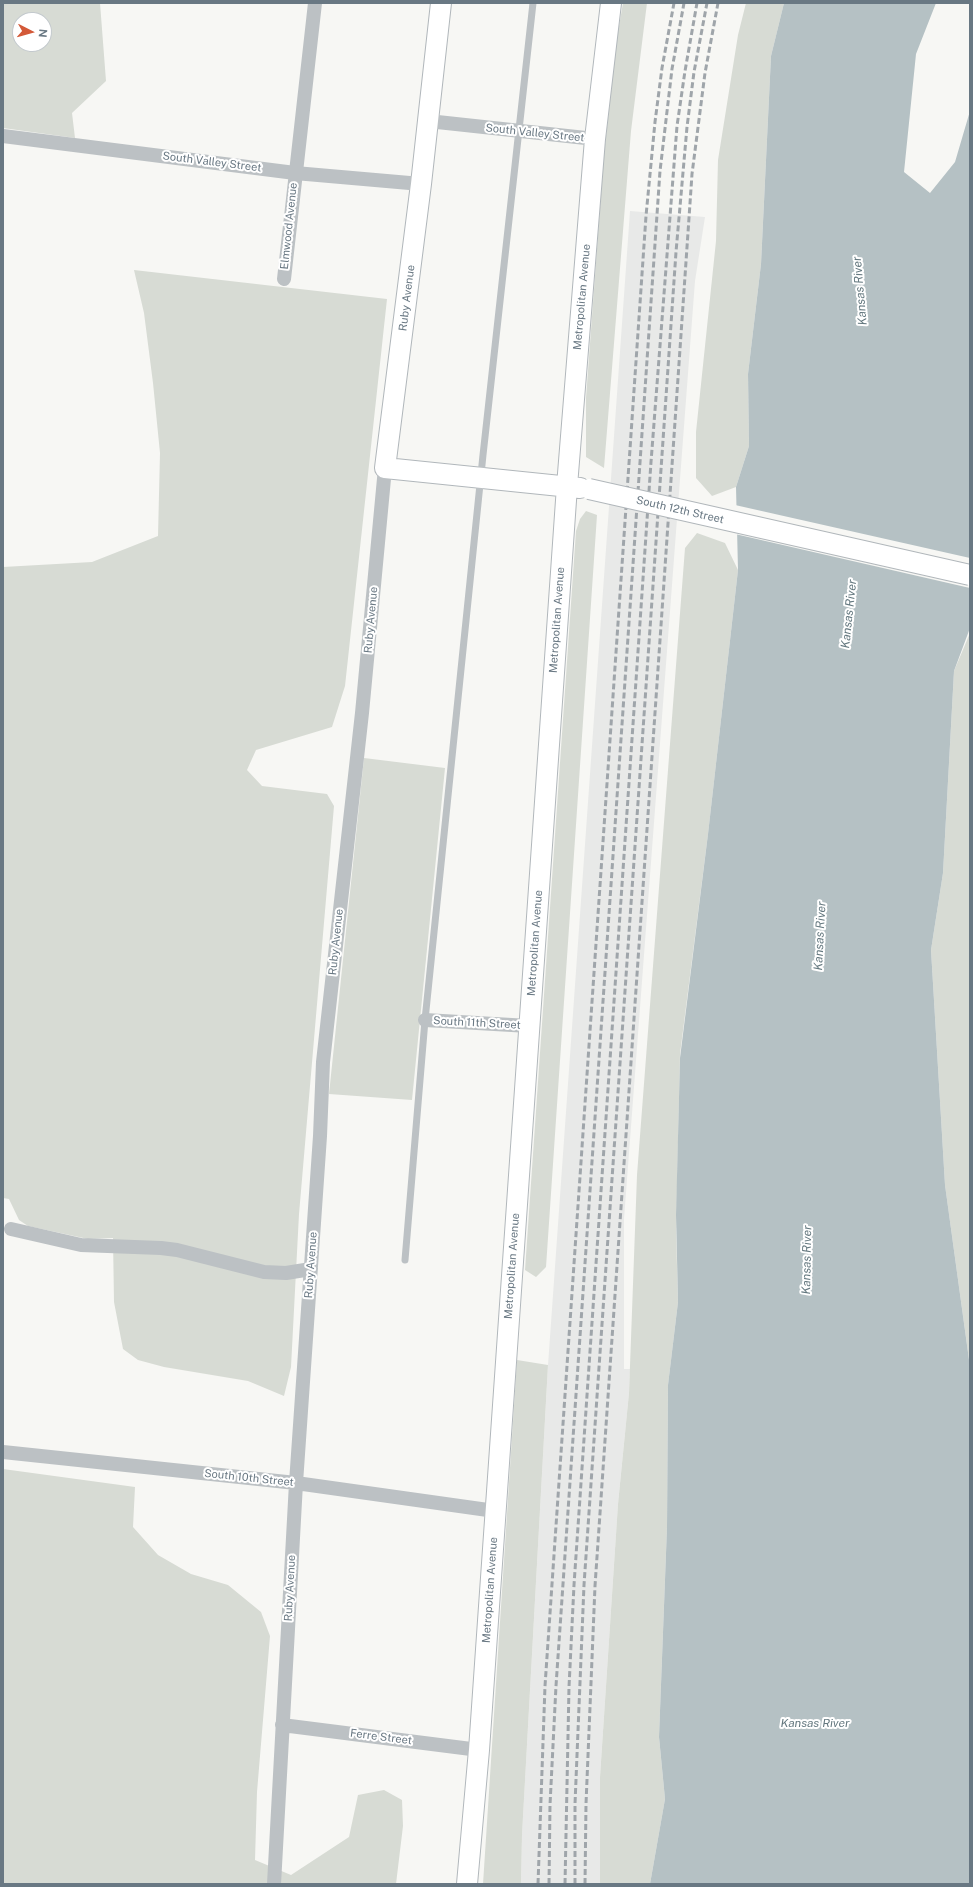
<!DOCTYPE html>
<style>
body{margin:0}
#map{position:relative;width:973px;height:1887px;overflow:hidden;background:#f7f7f4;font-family:"Public Sans",sans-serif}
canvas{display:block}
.frame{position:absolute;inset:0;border:4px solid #697883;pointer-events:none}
.north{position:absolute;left:12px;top:12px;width:40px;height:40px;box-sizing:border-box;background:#fff;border:1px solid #c3c9cd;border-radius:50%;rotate:96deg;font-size:11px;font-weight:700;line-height:16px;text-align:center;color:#697883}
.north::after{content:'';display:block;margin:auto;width:14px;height:18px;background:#d35938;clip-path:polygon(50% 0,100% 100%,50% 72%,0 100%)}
</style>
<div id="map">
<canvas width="973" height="1887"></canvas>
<div class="frame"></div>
<div class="north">N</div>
</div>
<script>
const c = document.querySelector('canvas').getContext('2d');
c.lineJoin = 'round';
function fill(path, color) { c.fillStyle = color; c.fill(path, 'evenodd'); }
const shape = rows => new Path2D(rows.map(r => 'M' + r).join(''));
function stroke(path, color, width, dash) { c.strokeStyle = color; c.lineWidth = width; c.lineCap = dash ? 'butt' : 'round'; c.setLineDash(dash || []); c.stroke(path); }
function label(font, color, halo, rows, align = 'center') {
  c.font = font + ' "Public Sans",sans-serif'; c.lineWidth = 4; c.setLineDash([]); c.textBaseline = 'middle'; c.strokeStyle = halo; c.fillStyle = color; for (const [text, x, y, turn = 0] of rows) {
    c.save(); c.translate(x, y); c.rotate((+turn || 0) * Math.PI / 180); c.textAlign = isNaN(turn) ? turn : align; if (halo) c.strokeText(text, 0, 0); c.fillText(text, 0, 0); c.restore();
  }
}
fill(shape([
 [630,211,705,217,695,281,624,1219,624,1369,630,1369,629,1393,618,1504,600,1777,600,1884,521,1884,522,1835,548,1365]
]), '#e8e9e8');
fill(shape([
 [3,3,100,3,106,81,72,113,75,138,3,128],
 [20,20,44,20,44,44,20,44],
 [623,3,647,3,631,131,604,468,586,457,586,398,604,154,617,38],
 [746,3,784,3,771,56,761,264,748,374,749,446,736,487,712,496,696,478,696,432,716,241,718,160,738,35],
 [134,270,387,299,345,686,332,727,256,750,247,770,262,786,327,794,334,806,299,1214,291,1367,284,1396,248,1381,164,1367,138,1360,123,1349,114,1302,113,1238,88,1239,28,1226,19,1220,9,1199,3,1198,3,567,92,562,158,536,160,453,153,383,144,313],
 [586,511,597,515,546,1267,536,1277,525,1270,576,531,580,519],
 [697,533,725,543,738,570,708,834,680,1054,676,1230,678,1302,668,1385,667,1527,659,1737,665,1799,650,1884,600,1884,600,1777,618,1504,629,1393,637,1175,685,548],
 [970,633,970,1367,945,1185,931,950,943,873,954,671],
 [364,758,445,768,412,1100,329,1094],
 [517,1360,548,1365,522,1835,521,1884,483,1884],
 [3,1469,135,1487,133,1527,158,1555,191,1574,228,1585,261,1612,270,1636,257,1792,255,1860,291,1875,349,1837,358,1795,384,1790,402,1800,403,1826,396,1884,3,1884]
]), '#d7dbd4');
fill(shape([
 [784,3,936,3,916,54,904,172,930,193,955,162,970,111,970,628,954,671,943,873,931,950,945,1185,970,1367,970,1884,650,1884,665,1799,659,1737,667,1527,668,1385,678,1302,676,1215,680,1058,708,834,738,570,736,487,749,446,748,374,761,264,771,56]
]), '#b5c1c4');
fill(shape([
 [735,505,970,558,970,588,735,534]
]), '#f7f7f4');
const secondary = shape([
 [441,3,421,184,385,468,580,488],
 [467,1884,479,1750,567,486,595,139,611,3]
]);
stroke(secondary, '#b1b7bb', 22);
stroke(shape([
 [405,1260,425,1020,483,455,533,3]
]), '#bcc1c4', 7);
stroke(shape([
 [428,121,595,139],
 [3,136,295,173,421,184],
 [284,279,315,3],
 [425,1020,529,1026],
 [11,1229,81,1245,161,1248,177,1250,264,1272,286,1273,311,1269],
 [3,1452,296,1483,495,1511],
 [282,1725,479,1750],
 [274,1884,296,1483,320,1136,323,1062,362,713,385,468]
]), '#bcc1c4', 14);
stroke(secondary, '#fff', 20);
stroke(shape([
 [538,1884,545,1686,646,216,655,122,662,68,674,3],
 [549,1884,550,1805,556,1686,660,171,672,69,684,3],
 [565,1884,569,1687,574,1585,651,462,677,126,685,71,697,3],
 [575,1884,575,1804,584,1585,676,252,687,127,694,72,707,3],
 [585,1884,586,1804,595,1586,689,218,692,174,705,73,718,3]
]), '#9fa5aa', 3, [6, 3]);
const secondaryBridge = shape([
 [589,489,970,575]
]);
stroke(secondaryBridge, '#b1b7bb', 22, []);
stroke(secondaryBridge, '#fff', 20);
label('11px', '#697883', '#fff', [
 ["South Valley Street",535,133,6],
 ["South Valley Street",212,162,7],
 ["Elmwood Avenue",289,226,-84],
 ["Metropolitan Avenue",582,297,-85],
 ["Ruby Avenue",407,298,-83],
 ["South 12th Street",680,510,13],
 ["Ruby Avenue",371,620,-85],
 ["Metropolitan Avenue",557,620,-86],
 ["Ruby Avenue",336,942,-84],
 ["Metropolitan Avenue",535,943,-86],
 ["South 11th Street",477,1023,3],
 ["Ruby Avenue",311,1265,-86],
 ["Metropolitan Avenue",512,1266,-86],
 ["South 10th Street",249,1478,6],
 ["Ruby Avenue",290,1588,-87],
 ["Metropolitan Avenue",490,1590,-86],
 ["Ferre Street",381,1737,7]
]);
label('italic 12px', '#64787f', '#fff', [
 ["Kansas River",860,291,-95],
 ["Kansas River",849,614,-84],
 ["Kansas River",820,936,-87],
 ["Kansas River",807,1260,-89],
 ["Kansas River",815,1723]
]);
</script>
